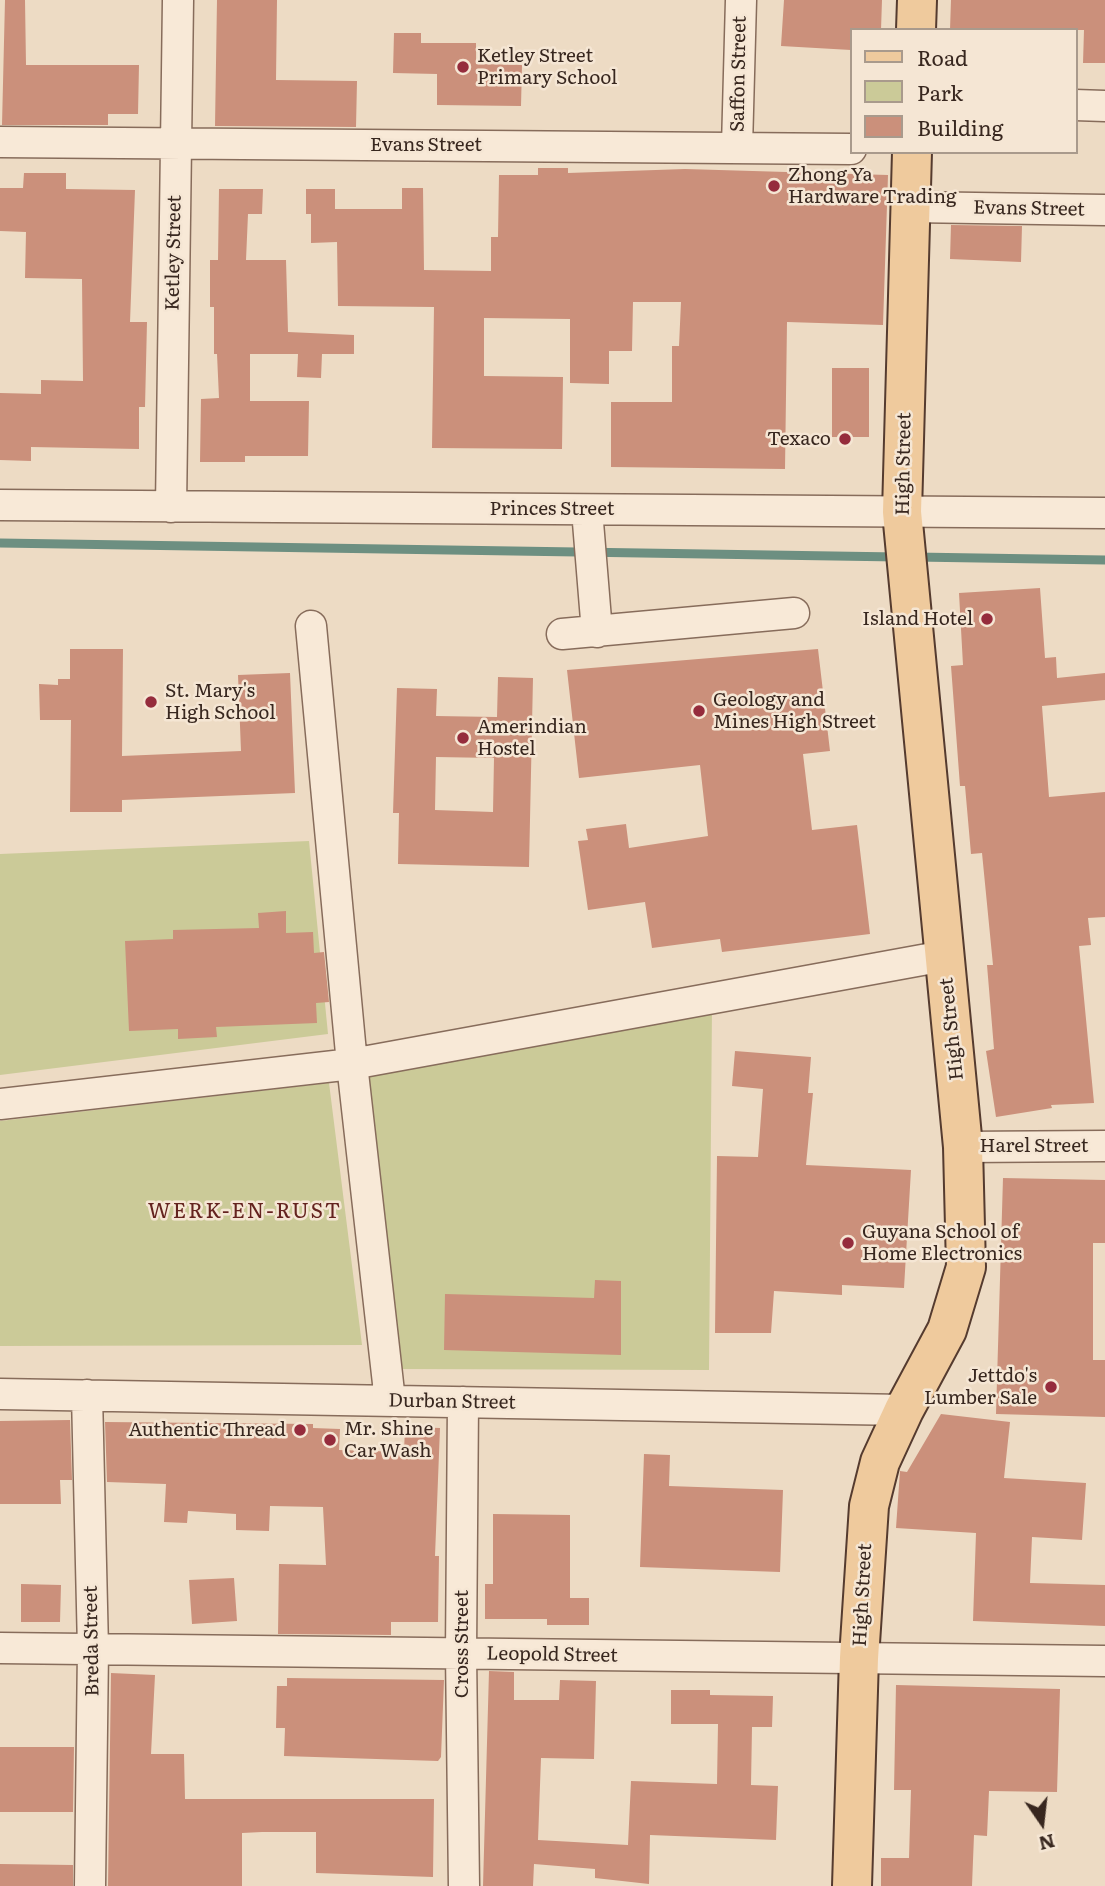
<!DOCTYPE html>
<style>
body{margin:0}
#map{position:relative;width:1105px;height:1886px;overflow:hidden;background:#eddbc4;font-family:Literata,serif}
canvas{display:block}
.legend{position:absolute;left:850px;top:28px;width:228px;height:126px;box-sizing:border-box;background:#f5e6d4;border:2px solid #a99a8c;margin:0;padding:9px 12px;list-style:none;font-size:21px;color:#38271f}
.legend li{display:flex;align-items:center;gap:14px;height:35px}
.legend b{width:35px;border:2px solid #a99a8c}
.north{position:absolute;left:1007px;top:1788px;width:70px;height:70px;-webkit-text-stroke:5px #f5e6d4;paint-order:stroke;rotate:166deg;font-size:19px;font-weight:700;line-height:28px;text-align:center;color:#38271f}
.north::after{content:'';display:block;margin:auto;width:24px;height:32px;background:#38271f;clip-path:polygon(50% 0,100% 100%,50% 72%,0 100%)}
</style>
<div id="map">
<canvas width="1105" height="1886"></canvas>
<ul class="legend">
<li><b style="height:9px;background:#efca9d"></b>Road</li>
<li><b style="height:19px;background:#cbca98"></b>Park</li>
<li><b style="height:19px;background:#cb907b"></b>Building</li>
</ul>
<div class="north">N</div>
</div>
<script>
const c = document.querySelector('canvas').getContext('2d');
c.lineJoin = 'round';
function fill(path, color) { c.fillStyle = color; c.fill(path, 'evenodd'); }
const shape = rows => new Path2D(rows.map(r => 'M' + r).join(''));
function stroke(path, color, width, dash) { c.strokeStyle = color; c.lineWidth = width; c.lineCap = dash ? 'butt' : 'round'; c.setLineDash(dash || []); c.stroke(path); }
function label(font, color, halo, rows, align = 'center') {
  c.font = font + ' Literata,serif'; c.lineWidth = 5; c.setLineDash([]); c.textBaseline = 'middle'; c.strokeStyle = halo; c.fillStyle = color; for (const [text, x, y, turn = 0] of rows) {
    c.save(); c.translate(x, y); c.rotate((+turn || 0) * Math.PI / 180); c.textAlign = isNaN(turn) ? turn : align; if (halo) c.strokeText(text, 0, 0); c.fillText(text, 0, 0); c.restore();
  }
}
fill(shape([
 [309,841,328,1034,0,1075,0,854],
 [712,1006,709,1370,397,1369,366,1069],
 [329,1083,362,1345,0,1346,0,1121]
]), '#cbca98');
stroke(shape([
 [0,543,898,557],
 [915,557,1105,560]
]), '#6d8f81', 9);
fill(shape([
 [5,0,25,0,26,65,139,65,138,114,108,114,108,125,2,125],
 [217,0,277,0,276,80,357,81,356,127,215,126],
 [784,0,882,0,881,30,851,30,851,50,781,46],
 [951,0,1105,0,1105,63,1083,63,1084,30,950,30],
 [394,33,421,33,421,43,476,43,476,64,522,65,521,106,437,105,437,74,393,73],
 [538,168,568,168,568,173,685,169,888,175,883,325,787,322,785,469,611,467,611,402,672,402,672,346,679,346,681,302,633,302,632,351,609,351,609,384,570,383,570,319,484,318,484,376,563,377,562,449,432,448,434,307,338,306,337,242,311,243,311,214,306,214,306,189,335,189,335,209,402,209,402,188,423,188,424,270,491,271,491,237,498,237,499,175,538,175],
 [24,173,66,173,66,189,135,190,130,322,147,322,145,407,139,407,139,449,31,447,31,461,0,460,0,393,41,394,41,380,83,381,82,279,25,278,26,232,0,231,0,188,23,188],
 [219,189,263,189,262,214,248,214,246,260,286,260,288,332,354,335,354,354,322,354,321,378,297,377,298,354,250,354,250,401,309,401,308,456,245,456,245,462,200,462,201,399,219,398,217,354,214,354,214,307,210,307,210,260,218,260],
 [951,225,1022,226,1021,262,950,259],
 [832,368,869,368,869,437,832,437],
 [1040,588,1045,658,1056,657,1057,678,1105,673,1105,700,1042,706,1049,797,1105,792,1105,917,1088,918,1091,945,1079,946,1094,1103,1051,1105,1052,1108,996,1117,986,1051,994,1049,987,965,993,965,982,853,971,854,965,786,960,786,951,666,963,665,959,593],
 [70,649,123,649,122,756,241,751,238,675,290,673,295,793,122,800,122,812,70,812,71,720,40,720,39,684,58,685,58,679,70,679],
 [818,649,830,751,803,754,812,830,857,825,870,934,722,952,720,939,652,948,645,902,588,910,578,841,588,840,586,829,626,824,629,848,708,836,700,765,579,778,567,670],
 [498,677,533,678,529,867,398,864,399,813,393,813,397,688,437,689,436,716,497,717],
 [436,757,494,758,493,812,435,810],
 [286,911,286,933,313,932,314,953,324,952,329,1002,316,1003,317,1023,216,1027,217,1037,178,1039,178,1029,129,1031,125,941,173,939,173,930,259,928,258,913],
 [735,1051,811,1057,808,1093,813,1093,806,1165,911,1170,904,1288,842,1285,842,1295,774,1291,771,1333,715,1333,717,1156,758,1157,763,1089,732,1086],
 [1003,1178,1105,1180,1105,1243,1093,1243,1093,1360,1105,1360,1105,1417,996,1414],
 [595,1280,621,1281,621,1355,444,1350,445,1294,594,1298],
 [941,1414,1010,1422,1004,1478,1086,1483,1082,1540,1032,1537,1030,1583,1105,1585,1105,1626,973,1621,976,1533,896,1528,900,1471,907,1472],
 [70,1420,72,1480,60,1480,61,1504,0,1504,0,1421],
 [105,1422,313,1424,313,1428,340,1429,339,1450,404,1452,405,1427,440,1428,435,1556,439,1556,438,1622,391,1622,391,1635,278,1634,279,1564,326,1565,323,1507,270,1506,269,1531,236,1530,236,1514,188,1511,187,1523,164,1522,166,1484,107,1482],
 [644,1454,670,1455,669,1486,783,1490,780,1572,640,1567],
 [493,1514,570,1515,570,1598,589,1598,589,1625,547,1625,547,1619,485,1619,485,1584,493,1584],
 [234,1578,237,1621,192,1624,189,1580],
 [21,1584,61,1585,60,1622,21,1622],
 [489,1671,514,1672,514,1700,559,1700,560,1680,596,1681,594,1759,541,1758,538,1840,628,1845,631,1781,717,1784,718,1724,671,1724,671,1690,710,1690,710,1695,773,1696,772,1727,752,1727,751,1785,778,1786,776,1840,650,1835,649,1884,595,1878,595,1869,534,1864,533,1886,483,1886],
 [111,1673,155,1675,151,1754,184,1754,185,1799,434,1799,433,1877,316,1873,316,1832,262,1832,242,1833,242,1886,108,1886],
 [287,1678,444,1680,441,1757,438,1761,284,1756,285,1728,276,1728,277,1686,287,1686],
 [896,1685,1060,1689,1057,1792,989,1791,987,1836,974,1835,972,1886,881,1886,881,1858,909,1858,911,1790,894,1790],
 [0,1747,74,1747,73,1812,0,1812],
 [0,1864,73,1865,73,1886,0,1886]
]), '#cb907b');
const minor = shape([
 [1075,105,1105,106],
 [0,142,851,149],
 [737,147,741,0],
 [911,207,1105,210],
 [0,505,1105,513],
 [171,507,178,0],
 [587,510,597,632],
 [311,626,352,1064,390,1401],
 [562,634,794,613],
 [0,1104,352,1064,944,956],
 [963,1147,1105,1146],
 [0,1394,904,1410],
 [87,1395,93,1649,90,1886],
 [463,1402,461,1653,464,1886],
 [0,1648,1105,1661]
]);
const major = shape([
 [916,30,917,0],
 [852,1886,859,1658,869,1506,880,1462,904,1410,947,1330,966,1267,963,1147,902,512,912,152]
]);
stroke(minor, '#876c5b', 33);
stroke(major, '#553b2f', 42);
stroke(minor, '#f8e9d7', 30);
stroke(major, '#efca9d', 38);
for (const [x, y, r, color] of [
 [463,67,7,"#952c3c"],
 [774,186,7,"#952c3c"],
 [845,439,7,"#952c3c"],
 [987,619,7,"#952c3c"],
 [151,702,7,"#952c3c"],
 [699,711,7,"#952c3c"],
 [463,738,7,"#952c3c"],
 [848,1243,7,"#952c3c"],
 [1051,1387,7,"#952c3c"],
 [300,1430,7,"#952c3c"],
 [330,1440,7,"#952c3c"]
]) { const dot = new Path2D(); dot.arc(x, y, r, 0, 2 * Math.PI); c.fillStyle = color; c.fill(dot); stroke(dot, '#f5e6d4', 2.5); }
label('19px', '#38271f', '#f5e6d4', [
 ["Ketley Street",477,56],
 ["Primary School",477,78],
 ["Zhong Ya",788,175],
 ["Hardware Trading",788,197],
 ["Texaco",831,439,"right"],
 ["Island Hotel",973,619,"right"],
 ["St. Mary's",165,691],
 ["High School",165,713],
 ["Geology and",713,700],
 ["Mines High Street",713,722],
 ["Amerindian",477,727],
 ["Hostel",477,749],
 ["Guyana School of",862,1232],
 ["Home Electronics",862,1254],
 ["Jettdo's",1037,1376,"right"],
 ["Lumber Sale",1037,1398,"right"],
 ["Mr. Shine",344,1429],
 ["Car Wash",344,1451],
 ["Authentic Thread",286,1430,"right"]
], 'left');
label('19px', '#38271f', '#f5e6d4', [
 ["Saffon Street",739,74,-89],
 ["Evans Street",426,145],
 ["Evans Street",1029,209,1],
 ["Ketley Street",174,253,-89],
 ["High Street",904,464,-89],
 ["Princes Street",552,509],
 ["High Street",952,1029,-96],
 ["Harel Street",1034,1146],
 ["Durban Street",452,1402,1],
 ["High Street",863,1595,-87],
 ["Breda Street",92,1641,-91],
 ["Cross Street",462,1644,-90],
 ["Leopold Street",552,1655,1]
]);
c.letterSpacing = '2px';
label('21px', '#64231f', '#f5e6d4', [
 ["WERK-EN-RUST",245,1212]
]);
c.letterSpacing = '0px';
</script>
